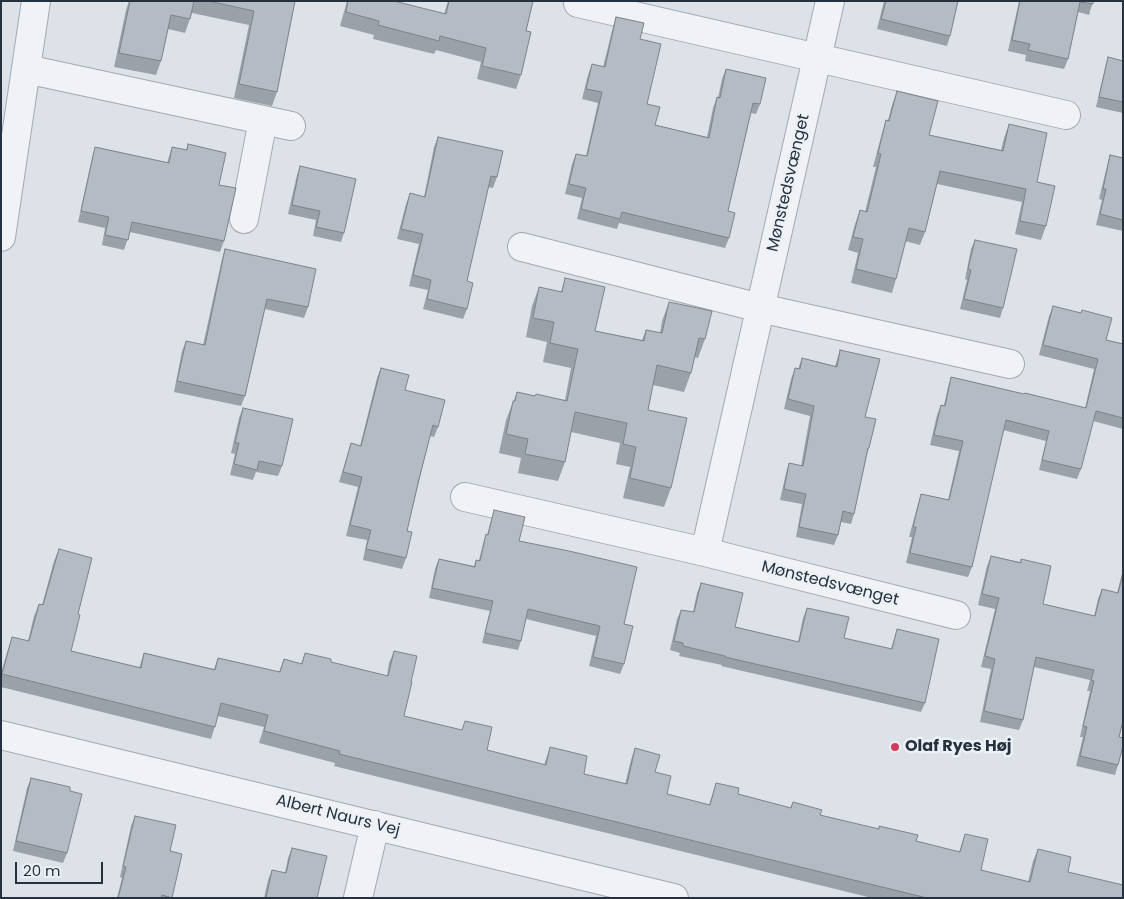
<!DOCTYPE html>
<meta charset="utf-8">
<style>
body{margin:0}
#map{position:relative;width:1124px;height:899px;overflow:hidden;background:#dde2e8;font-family:Poppins,sans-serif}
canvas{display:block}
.frame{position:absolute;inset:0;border:2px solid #26313f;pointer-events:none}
.scale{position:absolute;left:15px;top:862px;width:88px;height:22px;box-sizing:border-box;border:2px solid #26313f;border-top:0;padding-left:6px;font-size:15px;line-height:18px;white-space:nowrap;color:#26313f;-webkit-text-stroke:4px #ecf1f5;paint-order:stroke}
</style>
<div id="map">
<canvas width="1124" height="899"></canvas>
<div class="frame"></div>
<div class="scale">20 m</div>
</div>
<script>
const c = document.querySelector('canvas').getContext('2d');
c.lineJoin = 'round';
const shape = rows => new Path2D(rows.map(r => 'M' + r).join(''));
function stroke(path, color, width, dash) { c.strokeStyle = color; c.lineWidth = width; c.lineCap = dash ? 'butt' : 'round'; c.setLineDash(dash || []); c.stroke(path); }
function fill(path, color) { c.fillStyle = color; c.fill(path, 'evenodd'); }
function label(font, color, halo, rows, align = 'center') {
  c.font = font + ' Poppins,sans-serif'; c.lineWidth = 5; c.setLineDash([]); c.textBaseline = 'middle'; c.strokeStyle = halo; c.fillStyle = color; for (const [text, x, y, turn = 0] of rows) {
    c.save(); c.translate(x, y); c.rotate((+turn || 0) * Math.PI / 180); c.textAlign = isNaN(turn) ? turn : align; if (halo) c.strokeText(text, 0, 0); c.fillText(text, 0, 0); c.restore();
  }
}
const minor = shape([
 [578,3,1066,115],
 [26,69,291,126],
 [244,219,263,120],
 [1,237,36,1],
 [522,247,760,308,1010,364],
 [465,497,705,552,956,615],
 [705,552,830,1],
 [1,735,674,898],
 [358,898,375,825]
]);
stroke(minor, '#a2a9b2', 30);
stroke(minor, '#f0f2f6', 28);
fill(shape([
 [129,1,295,1,277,92,272,106,234,98,249,25,192,13,185,33,168,29,161,61,156,75,114,67,126,10],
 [347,1,394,1,444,14,448,1,533,1,526,31,521,75,516,89,477,79,481,62,436,50,434,54,373,39,374,35,340,26],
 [884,1,958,1,950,36,947,46,877,29],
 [1019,1,1093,1,1089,15,1078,12,1068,59,1064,69,1025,61,1026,55,1008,51],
 [616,17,640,39,647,104,655,125,707,137,713,108,717,97,718,98,722,79,726,69,760,104,756,114,751,113,728,211,729,238,725,248,619,223,617,229,577,219,582,198,565,194,572,164,576,154,586,156,598,103,582,99,588,75,592,64,603,67,613,27],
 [1108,57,1123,61,1123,113,1096,107,1105,68],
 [897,91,929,135,1001,150,1004,138,1009,124,1037,182,1046,226,1041,240,1015,234,1022,202,937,184,925,232,920,245,905,241,896,279,892,293,851,283,858,253,848,250,855,224,860,210,865,212,876,167,873,167,882,133,886,120,888,120,892,105],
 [438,137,497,177,493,188,488,187,467,281,467,309,463,319,423,309,428,290,409,286,419,244,397,239,406,204,410,193,424,197,434,147],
 [188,144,219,185,224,241,220,252,130,232,124,250,102,245,105,228,78,222,92,158,95,147,167,163,172,147,186,150],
 [1110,155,1123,158,1123,231,1096,225,1102,200,1099,199,1107,166],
 [300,166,344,233,341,242,313,236,316,220,288,214,297,175],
 [975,240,1003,308,1000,318,960,309,967,280,965,279,971,249],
 [225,249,308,307,304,318,265,309,245,396,241,406,174,392,182,351,186,341,203,345,222,259],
 [565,278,595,331,642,340,646,330,660,333,662,321,669,302,705,339,698,358,694,357,691,373,684,392,653,385,648,410,671,488,664,507,623,498,630,467,616,464,620,443,571,432,565,462,558,481,518,473,521,458,499,453,506,420,517,392,535,396,565,400,571,368,543,362,547,342,526,337,532,306,539,287,561,292],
 [1053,306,1106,340,1123,344,1123,429,1093,421,1081,469,1077,479,1039,470,1046,441,1003,430,972,567,968,577,906,563,912,537,909,537,918,504,921,494,948,500,959,451,930,445,937,415,941,405,944,405,948,387,951,377,1085,408,1094,369,1039,355,1049,316],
 [840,350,865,417,869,448,867,454,854,514,851,524,841,522,838,535,834,545,796,537,802,504,780,500,786,473,789,463,801,466,810,416,784,409,791,379,795,368,798,369,802,358,835,366],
 [381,368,405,390,438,427,434,437,430,436,407,531,406,558,402,569,363,560,367,540,346,536,358,487,339,482,351,443,360,446,377,378],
 [243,408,282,466,278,476,256,472,253,480,230,475,235,454,231,453,239,418],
 [494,510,519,541,624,624,624,664,620,674,589,666,596,636,526,619,521,641,518,650,482,643,490,611,429,598,435,569,439,559,474,566,476,560,479,560,483,544,486,534,487,535],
 [59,549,78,614,71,651,139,668,144,653,214,669,218,658,279,672,284,659,301,664,305,653,331,662,387,676,389,663,394,651,411,682,404,716,487,750,544,765,550,747,584,774,625,784,631,760,635,748,655,772,667,794,709,805,716,783,738,794,790,808,793,802,820,815,916,841,959,852,965,834,981,870,1028,882,1033,861,1038,849,1068,872,1123,898,872,898,334,766,335,763,259,743,264,727,218,716,211,739,1,687,1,673,8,649,12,637,28,641,34,616,39,604,42,605,54,561],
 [991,556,1020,562,1021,559,1043,604,1094,616,1098,599,1102,589,1117,593,1123,570,1123,721,1119,737,1118,765,1115,775,1076,766,1083,737,1080,737,1090,691,1087,691,1090,680,1034,667,1023,720,1019,730,980,722,991,669,981,667,995,609,978,605,987,566],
 [701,583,735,627,798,642,803,618,807,608,844,638,891,649,897,629,925,703,921,712,721,666,722,665,679,656,680,653,670,650,677,619,681,610,693,612,697,593],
 [31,778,70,791,67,853,63,863,13,851,27,788],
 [135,816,170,851,172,898,117,898,122,878,120,877,131,826],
 [292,848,317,898,264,898,268,880,272,870,285,873,288,858]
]), '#9ba1a9');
const building = shape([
 [130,1,194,1,190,19,171,15,161,61,119,53,130,1],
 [208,1,295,1,277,92,239,84,254,11,208,1],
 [348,1,394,1,446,14,449,1,533,1,526,31,531,32,521,75,482,66,486,48,440,36,439,41,378,25,379,21,346,12,348,1],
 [886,1,958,1,950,36,881,19,886,1],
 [1020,1,1093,1,1093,4,1080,2,1068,59,1028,50,1030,44,1012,40,1020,1],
 [616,17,644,23,640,39,661,44,647,104,660,107,655,125,709,138,717,97,720,98,726,69,766,78,760,104,753,103,728,211,735,213,729,238,622,212,620,219,581,209,586,188,569,184,576,154,587,156,602,92,586,89,592,64,605,67,616,17],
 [1108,57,1123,61,1123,102,1099,97,1108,57],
 [897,91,938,101,929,135,1003,151,1009,124,1047,133,1037,182,1055,186,1046,226,1020,221,1026,189,940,171,925,232,909,228,896,279,856,269,863,239,853,237,860,210,867,212,881,154,878,153,886,120,889,121,897,91],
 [438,137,503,151,497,177,491,176,467,281,473,283,467,309,427,299,431,280,413,275,423,234,401,229,410,193,425,197,438,137],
 [188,144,226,153,219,185,236,188,224,241,132,222,128,240,105,235,109,217,81,211,95,147,169,163,172,147,187,150,188,144],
 [1110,155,1123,158,1123,220,1100,214,1106,189,1103,189,1110,155],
 [300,166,356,179,344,233,316,227,320,211,292,205,300,166],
 [975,240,1017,249,1003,308,964,299,971,270,968,269,975,240],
 [225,249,316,269,308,307,267,299,245,396,177,381,186,341,205,345,225,249],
 [565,278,605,287,595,331,644,341,646,330,662,333,669,302,712,311,705,339,699,338,691,373,657,365,648,410,687,418,671,488,630,478,636,447,623,444,627,423,575,412,565,462,525,454,528,439,506,434,513,401,515,401,517,392,535,396,536,394,567,401,578,349,550,343,554,322,533,318,539,287,562,292,565,278],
 [1053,306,1081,313,1082,310,1112,318,1106,340,1123,344,1123,418,1096,411,1081,469,1042,460,1049,431,1006,420,972,567,910,553,916,527,913,527,921,494,949,500,963,441,934,435,941,405,945,406,951,377,1024,394,1025,393,1086,408,1098,359,1043,345,1053,306],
 [840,350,880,359,865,417,876,419,869,448,868,448,854,514,843,511,838,535,799,527,806,494,784,489,789,463,803,466,814,406,788,399,795,368,800,369,802,358,837,367,840,350],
 [381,368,409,375,405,390,445,400,438,427,433,425,419,479,407,531,412,532,406,558,366,549,371,530,350,525,362,477,343,472,351,443,361,446,381,368],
 [243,408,293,419,282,466,259,461,257,470,234,464,239,443,235,443,243,408],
 [494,510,525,517,519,541,569,551,637,567,624,624,633,626,624,664,593,657,600,626,528,609,521,641,485,633,493,601,432,588,439,559,475,567,476,560,480,561,486,534,488,535,494,510],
 [59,549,92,558,78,614,80,615,71,651,141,668,144,653,215,670,218,658,280,672,284,659,302,664,305,653,331,659,331,662,388,676,394,651,417,656,411,682,412,682,404,716,462,730,465,721,492,727,487,750,546,765,550,747,587,756,584,774,627,784,635,748,660,755,655,772,671,776,667,794,710,805,716,783,739,788,738,794,791,808,793,802,822,810,820,815,879,829,879,826,918,835,916,841,960,852,965,834,988,839,981,870,1030,882,1038,849,1071,857,1068,872,1123,885,1123,898,927,898,339,754,340,751,264,731,268,715,221,703,215,727,2,674,12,637,29,641,39,604,43,605,59,549],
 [991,556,1021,563,1021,559,1051,566,1043,604,1095,616,1102,589,1118,593,1123,573,1123,721,1119,737,1123,738,1123,746,1118,765,1080,756,1087,727,1083,726,1094,681,1091,680,1094,670,1036,657,1023,720,984,711,995,659,985,656,999,598,982,594,991,556],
 [701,583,743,593,735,627,799,642,807,608,849,617,844,638,892,649,897,629,939,639,925,703,725,657,725,656,683,646,683,643,674,641,681,610,694,612,701,583],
 [31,778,70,787,70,791,82,794,67,853,16,841,31,778],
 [135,816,176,825,170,851,182,854,172,898,162,895,161,898,118,898,126,867,123,866,135,816],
 [292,848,327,856,317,898,266,898,272,870,286,873,292,848]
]);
fill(building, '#b4bbc4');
stroke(building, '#7e8389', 1);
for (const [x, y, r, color] of [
 [895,747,5,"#d33b5d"]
]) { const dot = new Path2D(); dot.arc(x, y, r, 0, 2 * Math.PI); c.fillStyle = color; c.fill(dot); stroke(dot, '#ecf1f5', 2); }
label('16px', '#26313f', '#ecf1f5', [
 ["Mønstedsvænget",789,183,-77],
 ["Mønstedsvænget",830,584,14],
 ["Albert Naurs Vej",338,816,14]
]);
label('bold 16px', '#26313f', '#ecf1f5', [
 ["Olaf Ryes Høj",905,747]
], 'left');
</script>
